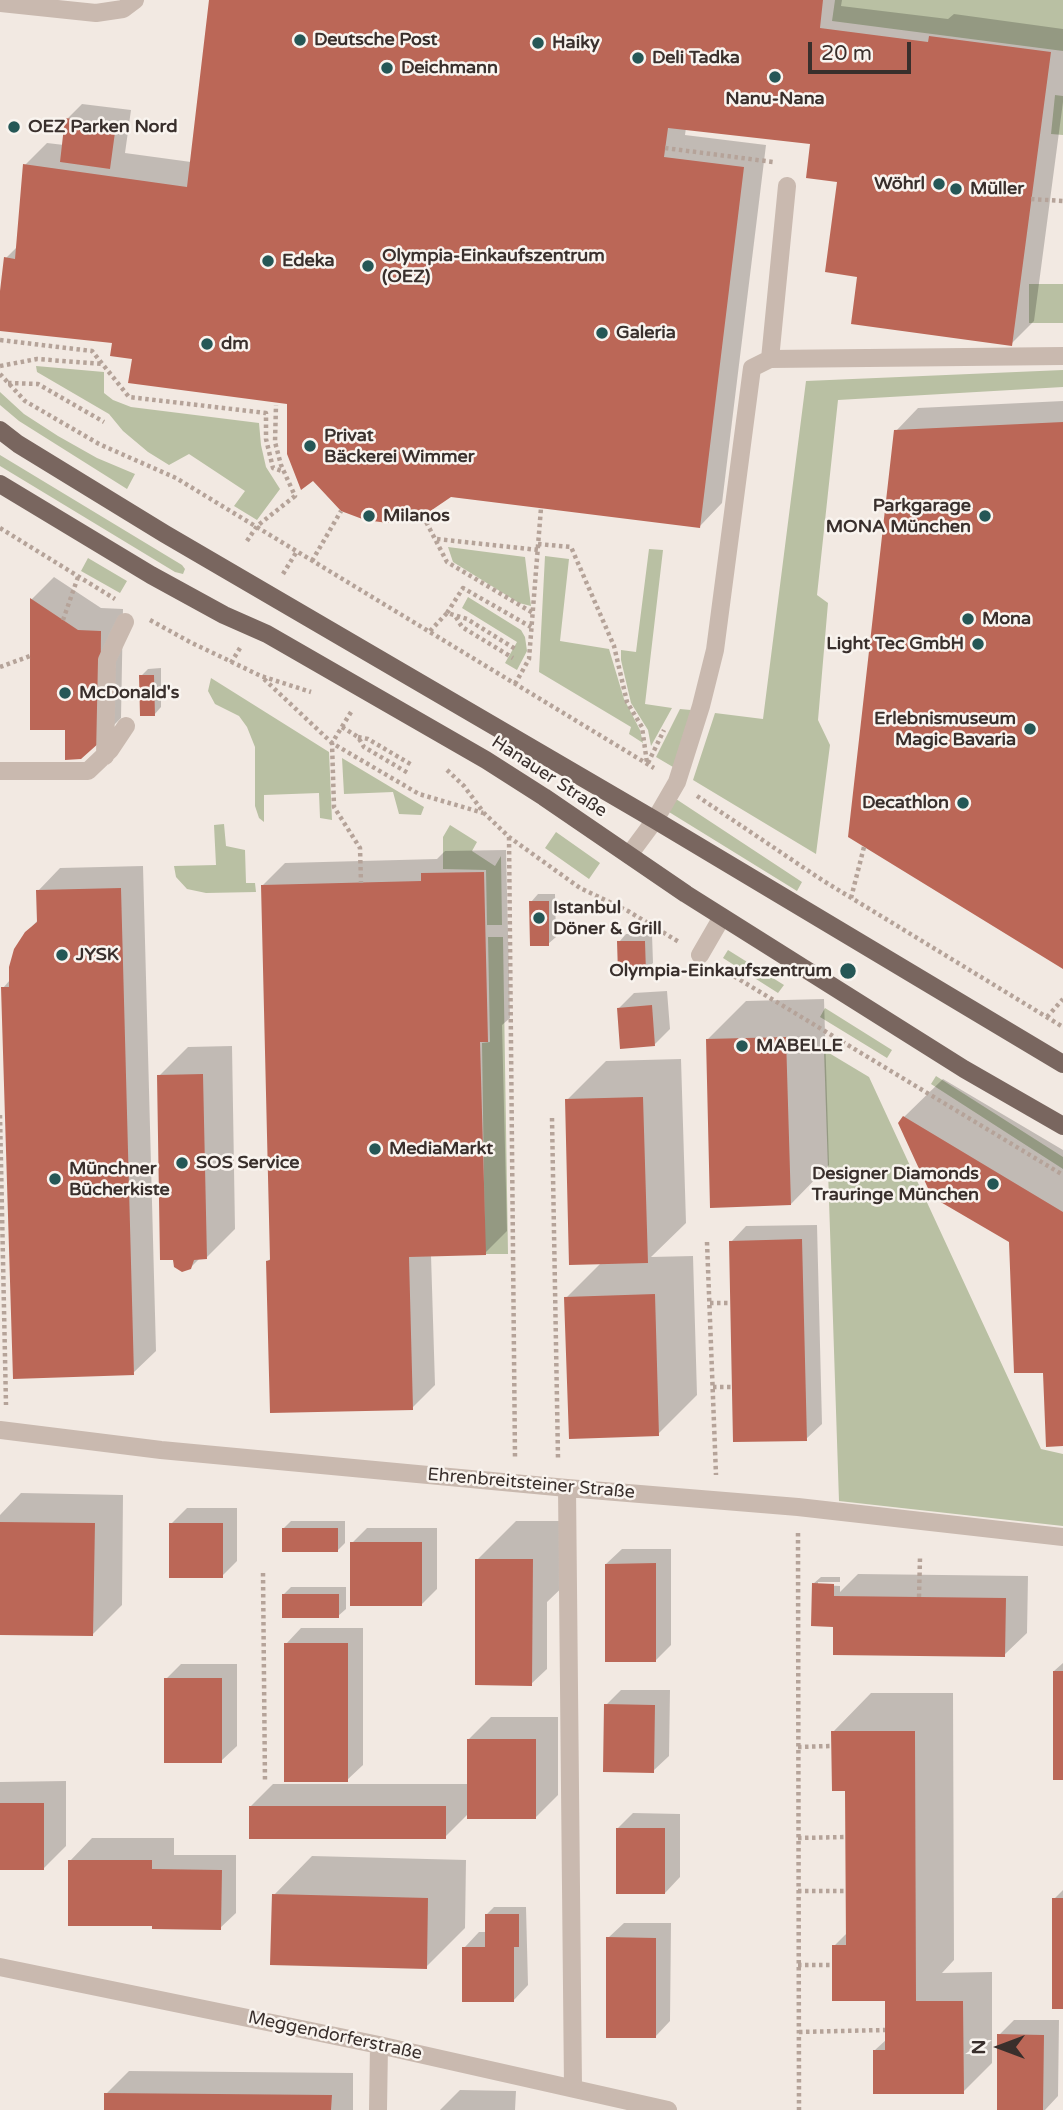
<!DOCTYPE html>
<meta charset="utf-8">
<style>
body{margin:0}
#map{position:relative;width:1063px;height:2110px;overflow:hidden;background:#f2e9e2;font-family:"Varela Round",sans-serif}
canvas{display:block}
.north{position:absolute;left:965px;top:2012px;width:70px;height:70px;-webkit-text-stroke:5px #f9f4ef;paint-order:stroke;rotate:270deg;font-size:19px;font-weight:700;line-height:28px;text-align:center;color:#392f2c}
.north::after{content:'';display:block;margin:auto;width:24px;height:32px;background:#392f2c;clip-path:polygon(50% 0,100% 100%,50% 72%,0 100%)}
.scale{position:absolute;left:808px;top:42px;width:103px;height:32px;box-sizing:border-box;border:4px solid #392f2c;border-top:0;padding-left:9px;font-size:21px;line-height:24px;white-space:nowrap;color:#392f2c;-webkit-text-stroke:5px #f9f4ef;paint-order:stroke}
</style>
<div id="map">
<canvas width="1063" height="2110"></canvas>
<div class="north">N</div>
<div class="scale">20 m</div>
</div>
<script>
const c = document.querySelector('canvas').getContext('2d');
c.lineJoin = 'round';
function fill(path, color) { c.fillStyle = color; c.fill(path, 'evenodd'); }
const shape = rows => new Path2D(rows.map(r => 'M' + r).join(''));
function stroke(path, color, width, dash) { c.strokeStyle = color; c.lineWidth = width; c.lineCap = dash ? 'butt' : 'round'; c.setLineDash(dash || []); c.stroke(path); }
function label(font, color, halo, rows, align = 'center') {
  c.font = font + ' "Varela Round",sans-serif'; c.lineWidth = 5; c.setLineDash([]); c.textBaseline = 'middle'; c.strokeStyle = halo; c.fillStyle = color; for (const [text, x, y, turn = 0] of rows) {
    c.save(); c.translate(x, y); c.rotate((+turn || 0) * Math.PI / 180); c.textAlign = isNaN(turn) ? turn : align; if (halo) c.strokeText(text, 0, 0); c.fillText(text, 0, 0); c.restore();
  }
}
fill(shape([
 [835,0,1063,0,1063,51,832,21],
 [1055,95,1063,96,1063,135,1051,134],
 [1029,284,1063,284,1063,323,1029,323],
 [36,366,104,372,104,393,113,400,131,407,259,423,261,445,266,467,280,489,257,520,234,506,245,491,189,454,169,465,148,452,123,431,109,414,37,372],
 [1063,370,1063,387,838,400,817,595,828,603,818,720,830,745,816,854,693,780,715,713,763,719,806,381],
 [0,392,24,414,58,436,97,458,135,474,127,489,19,421,0,405],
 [0,455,182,565,185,569,183,574,175,572,0,466],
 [448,547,525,557,531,606,519,603,453,562],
 [649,549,663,550,645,704,672,708,651,746,648,730,631,703,621,660,621,650,636,652],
 [545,556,569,559,560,641,609,649,624,699,640,730,643,743,629,734,631,727,539,672],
 [88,558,127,581,120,593,81,571],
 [468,597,521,630,525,637,527,651,517,670,505,663,517,642,462,608],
 [211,678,329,752,332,820,320,818,319,793,264,795,264,822,259,818,255,806,255,747,247,727,239,716,215,704,208,691],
 [680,709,691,710,673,767,656,757],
 [342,758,424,807,421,815,399,814,393,792,344,794],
 [676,799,802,882,797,891,669,812],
 [224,824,226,846,245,850,246,883,255,883,256,892,206,893,187,889,176,877,174,866,216,865,214,825],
 [450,825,477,842,472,851,495,866,501,856,502,925,487,925,486,870,443,869,443,837],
 [556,832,600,863,589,879,545,848],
 [488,937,503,937,508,1254,485,1254,482,1043,490,1042],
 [728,950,784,985,778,993,723,958],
 [825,1008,892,1050,887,1058,820,1017],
 [824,1050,869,1077,1041,1449,1063,1454,1063,1526,839,1501],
 [936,1076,1063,1157,1063,1169,931,1084]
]), '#b9c0a3');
fill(shape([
 [211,0,842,0,841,6,948,19,954,14,1063,29,1063,102,1034,321,1011,344,859,275,839,176,812,143,686,128,685,135,766,145,722,503,700,526,134,357,114,342,0,329,0,306,6,258,18,246,25,165,47,143,64,145,67,119,82,104,131,110,125,153,191,162],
 [1063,401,1063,966,896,431,918,408],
 [54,577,101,608,123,609,121,718,98,741,66,728,31,728,32,599],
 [161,668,161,707,154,715,141,676,148,669],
 [506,850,510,1018,502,1025,507,1231,485,1253,431,1255,435,1385,412,1408,267,1262,271,1258,262,886,285,863,437,859,445,851],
 [143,866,156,1351,133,1373,3,988,10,980,26,933,38,920,38,891,60,868],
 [538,894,555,894,556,937,548,944,531,902],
 [626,934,652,934,653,963,645,971,619,942],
 [667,991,670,1029,654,1045,619,1008,634,993],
 [824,999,829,1165,791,1204,707,1040,746,1001],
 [232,1046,235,1229,206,1258,200,1258,190,1268,159,1076,188,1047],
 [681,1059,686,1223,651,1257,693,1256,697,1395,658,1434,566,1298,601,1263,567,1100,606,1061],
 [943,1079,1063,1150,1063,1445,1010,1242,904,1117],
 [817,1225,822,1424,806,1439,731,1242,746,1226],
 [21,1493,123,1495,122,1605,93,1634,0,1633,0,1515],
 [187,1508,237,1508,237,1561,222,1576,171,1524],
 [291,1521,345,1521,345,1543,338,1550,283,1529],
 [516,1521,571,1521,571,1579,547,1602,547,1669,531,1684,477,1560],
 [367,1528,437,1528,437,1589,421,1605,352,1543],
 [622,1549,671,1549,671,1645,656,1660,606,1564],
 [858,1574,1028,1576,1027,1633,1004,1655,835,1625,813,1584,821,1577,840,1577,840,1582,818,1582,818,1585,840,1586,840,1592],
 [291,1587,346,1587,346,1609,338,1616,284,1594],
 [301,1628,363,1628,363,1765,347,1780,286,1644],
 [1063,1663,1063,1778,1054,1671],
 [181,1664,237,1664,237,1746,221,1761,166,1679],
 [621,1690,670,1690,669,1756,653,1771,606,1705],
 [871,1693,953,1693,954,1960,942,1973,992,1972,992,2063,963,2092,875,2050,887,2039,887,1999,834,1946,848,1932,847,1789,833,1732],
 [491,1717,558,1717,558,1795,535,1818,468,1814,445,1837,250,1807,273,1784,468,1784,468,1740],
 [66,1781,66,1846,43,1869,0,1868,0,1782],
 [633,1813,680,1814,680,1877,665,1893,617,1829],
 [92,1838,174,1838,174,1855,236,1855,236,1913,220,1928,154,1924,70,1861],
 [312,1856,466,1860,465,1928,426,1967,274,1895],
 [1063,1890,1063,2007,1054,1899],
 [494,1907,526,1907,528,1985,513,2001,464,1948,479,1932,487,1932,487,1914],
 [624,1923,671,1923,670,2021,655,2037,608,1938],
 [1014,2020,1059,2020,1058,2096,1045,2110,998,2110,999,2035],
 [129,2071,353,2073,353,2110,106,2110,106,2094],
 [460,2090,516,2091,515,2110,440,2110]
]), '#0003');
fill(shape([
 [209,0,823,0,820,28,928,42,929,36,1051,52,1012,346,851,324,857,277,825,272,837,182,806,178,810,144,668,128,664,157,744,167,700,528,451,497,423,516,407,521,388,523,365,520,341,511,313,481,301,490,287,454,287,404,128,383,132,359,110,356,112,343,0,331,0,291,4,257,15,259,23,164,187,187],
 [65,118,116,125,110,169,60,162],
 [1063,422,1063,969,848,837,894,430],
 [30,598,78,630,101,631,100,742,81,759,65,760,65,730,30,730],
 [139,675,154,675,155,716,140,716],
 [484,872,488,1042,480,1042,486,1255,409,1257,413,1410,270,1413,266,1261,270,1260,261,885,421,881,421,873],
 [121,888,134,1375,13,1379,1,987,9,987,9,967,14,949,25,932,37,922,36,890],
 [529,901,549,901,549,946,530,946],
 [617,941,645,941,646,973,618,973],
 [652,1005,655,1046,620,1049,617,1008],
 [786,1037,791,1205,710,1208,706,1039],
 [203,1074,207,1259,194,1260,191,1269,182,1272,174,1267,173,1260,160,1260,157,1075],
 [643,1097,648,1263,569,1265,565,1099],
 [903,1116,1063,1212,1063,1446,1046,1447,1043,1373,1014,1373,1009,1242,932,1197,898,1123],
 [802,1239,807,1441,733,1442,729,1241],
 [655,1294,659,1436,569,1439,564,1297],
 [0,1522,95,1523,93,1636,0,1635],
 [169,1523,223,1523,223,1578,169,1578],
 [282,1528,338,1528,338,1552,282,1552],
 [350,1542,422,1542,422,1606,350,1606],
 [475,1559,533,1559,532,1686,475,1685],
 [656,1563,656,1662,605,1662,605,1564],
 [812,1583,834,1584,834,1596,1006,1598,1005,1657,833,1655,833,1627,811,1626],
 [282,1594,339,1594,339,1618,282,1618],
 [284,1643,348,1643,348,1782,284,1782],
 [1053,1671,1063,1671,1063,1780,1053,1780],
 [164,1678,222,1678,222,1763,164,1763],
 [604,1704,655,1705,654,1773,603,1772],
 [831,1731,915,1731,916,2001,963,2001,964,2094,873,2094,873,2050,885,2050,885,2001,832,2001,832,1945,846,1945,845,1791,832,1791],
 [467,1739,536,1739,536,1819,467,1819],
 [0,1803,44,1803,44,1870,0,1870],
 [249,1806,446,1806,446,1839,249,1839],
 [616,1828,665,1828,665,1894,616,1894],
 [68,1860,152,1860,152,1869,222,1870,221,1930,152,1929,152,1926,68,1926],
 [272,1894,428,1898,427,1969,270,1965],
 [1052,1898,1063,1898,1063,2009,1052,2009],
 [485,1914,519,1914,519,1947,514,1947,514,2002,462,2002,462,1947,485,1947],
 [606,1937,656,1938,656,2038,606,2038],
 [997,2034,1044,2035,1043,2110,997,2110],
 [104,2093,332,2095,331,2110,104,2110]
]), '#bb6757');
stroke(shape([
 [665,148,773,162],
 [1031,199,1063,201],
 [0,340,92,351,129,397,266,413,266,439,273,468,285,472],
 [0,366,37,359,103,364],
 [0,374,25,401,99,444,176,478,654,768],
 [8,383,38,384,104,422],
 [423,516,447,562,533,613],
 [0,528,115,599],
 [437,539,538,550],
 [247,541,257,526,295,496,281,465,275,442,276,405],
 [538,544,571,547,614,646,627,702,642,727,647,763],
 [312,561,341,511],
 [283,574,297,551],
 [447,613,463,588,531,627],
 [456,617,462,627,513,658],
 [63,620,78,577],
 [150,620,190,642,261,676,311,692],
 [430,631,447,613,467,619,517,650],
 [231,663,240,648],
 [0,667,30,656],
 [264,679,332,743,419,794,483,813],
 [515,684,529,659,541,508],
 [351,712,332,743,334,807,360,848,361,883],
 [342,727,358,737,364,747,408,773],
 [358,737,368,739,412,765],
 [648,763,664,730],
 [447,770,464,786,484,813,509,837,580,888,628,911,679,942],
 [697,796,822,880,1063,1027],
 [509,837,515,1458],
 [851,898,864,847],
 [722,969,1063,1175],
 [1047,1017,1063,999],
 [0,1115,6,1405],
 [552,1118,558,1458],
 [707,1242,716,1475],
 [710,1303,730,1303],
 [713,1387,732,1387],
 [798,1533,799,2110],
 [263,1573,265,1783],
 [919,1597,920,1558],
 [798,1747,831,1746],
 [798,1838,846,1837],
 [798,1891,846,1891],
 [798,1965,832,1965],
 [799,2032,885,2030]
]), '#b5a399', 4.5, [3.5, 3.5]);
stroke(shape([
 [0,3,96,13,123,9,135,0],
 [770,359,787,186],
 [105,756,107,660,125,622],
 [0,771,88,771,110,750,126,726],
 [629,855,655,820,677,782,701,706,715,650,752,368,770,359,1063,356],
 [700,955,722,917],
 [0,1430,161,1450,567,1488,798,1507,1063,1537],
 [567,1488,573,2087],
 [0,1967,379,2045,668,2110],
 [378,2110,379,2045]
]), '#c9b9af', 18);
stroke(shape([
 [0,430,18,444,165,534,655,820,1063,1064],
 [0,484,151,575,224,615,267,634,486,760,544,797,686,894,964,1069,1063,1126]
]), '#79665f', 18);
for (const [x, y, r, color] of [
 [300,40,7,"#255756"],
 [538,43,7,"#255756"],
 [638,58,7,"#255756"],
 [387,68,7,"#255756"],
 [775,77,7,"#255756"],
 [14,127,7,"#255756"],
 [939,184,7,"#255756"],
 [956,189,7,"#255756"],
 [268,261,7,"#255756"],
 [368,266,7,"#255756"],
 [602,333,7,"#255756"],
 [207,344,7,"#255756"],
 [310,446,7,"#255756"],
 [369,516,7,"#255756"],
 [985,516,7,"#255756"],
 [968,619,7,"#255756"],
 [978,644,7,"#255756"],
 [65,693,7,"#255756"],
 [1030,729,7,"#255756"],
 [963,803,7,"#255756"],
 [539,918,7,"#255756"],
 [62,955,7,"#255756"],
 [848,971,9,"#255756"],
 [742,1046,7,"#255756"],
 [375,1149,7,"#255756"],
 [182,1163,7,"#255756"],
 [55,1179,7,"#255756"],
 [993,1184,7,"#255756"]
]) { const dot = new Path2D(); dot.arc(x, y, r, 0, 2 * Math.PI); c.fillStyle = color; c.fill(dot); stroke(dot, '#f9f4ef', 2.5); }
label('bold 18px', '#392f2c', '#f9f4ef', [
 ["Deutsche Post",314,40],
 ["Haiky",552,43],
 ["Deli Tadka",652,58],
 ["Deichmann",401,68],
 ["Nanu-Nana",775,99,"center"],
 ["OEZ Parken Nord",28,127],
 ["Wöhrl",925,184,"right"],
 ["Müller",970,189],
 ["Olympia-Einkaufszentrum",382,256],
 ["(OEZ)",382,277],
 ["Edeka",282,261],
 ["Galeria",616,333],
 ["dm",221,344],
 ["Privat",324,436],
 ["Bäckerei Wimmer",324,457],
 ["Parkgarage",971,506,"right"],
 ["MONA München",971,527,"right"],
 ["Milanos",383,516],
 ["Mona",982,619],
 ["Light Tec GmbH",964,644,"right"],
 ["McDonald's",79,693],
 ["Erlebnismuseum",1016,719,"right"],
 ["Magic Bavaria",1016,740,"right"],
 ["Decathlon",949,803,"right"],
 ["Istanbul",553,908],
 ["Döner & Grill",553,929],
 ["JYSK",76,955],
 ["Olympia-Einkaufszentrum",832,971,"right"],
 ["MABELLE",756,1046],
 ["MediaMarkt",389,1149],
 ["SOS Service",196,1163],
 ["Münchner",69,1169],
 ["Bücherkiste",69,1190],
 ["Designer Diamonds",979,1174,"right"],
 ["Trauringe München",979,1195,"right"]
], 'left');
label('18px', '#392f2c', '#f9f4ef', [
 ["Hanauer Straße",549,777,33],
 ["Ehrenbreitsteiner Straße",531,1484,5],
 ["Meggendorferstraße",335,2036,12]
]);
</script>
